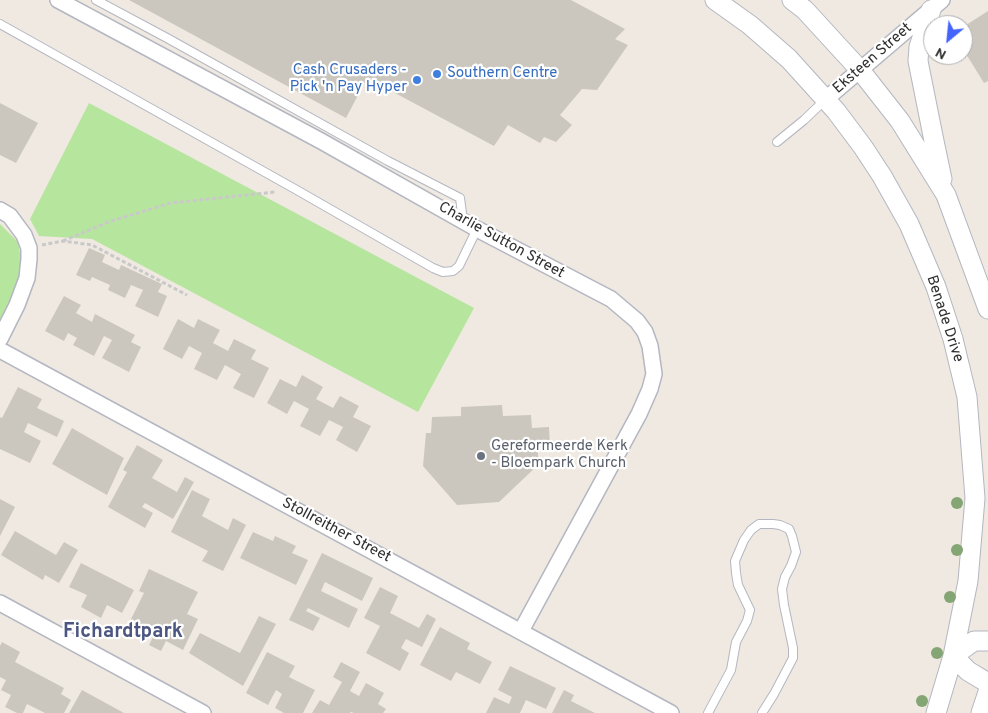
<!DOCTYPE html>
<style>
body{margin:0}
#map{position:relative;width:988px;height:713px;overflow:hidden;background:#efe9e1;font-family:Overpass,sans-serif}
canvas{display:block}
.north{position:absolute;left:923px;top:15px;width:50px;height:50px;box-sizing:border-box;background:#fff;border:1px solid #ababab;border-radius:50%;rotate:208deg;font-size:14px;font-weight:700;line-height:20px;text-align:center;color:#2e2e2e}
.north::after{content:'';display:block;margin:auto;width:18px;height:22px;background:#4264fb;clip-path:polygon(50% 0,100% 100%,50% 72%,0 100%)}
</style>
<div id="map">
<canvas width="988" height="713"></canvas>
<div class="north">N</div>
</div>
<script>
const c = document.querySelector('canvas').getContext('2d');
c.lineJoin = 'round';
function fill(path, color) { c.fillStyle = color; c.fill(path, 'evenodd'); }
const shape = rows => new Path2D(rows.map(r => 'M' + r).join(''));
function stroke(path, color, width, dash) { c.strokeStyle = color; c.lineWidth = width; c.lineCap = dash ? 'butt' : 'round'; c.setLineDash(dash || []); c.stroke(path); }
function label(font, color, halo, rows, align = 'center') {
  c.font = font + ' Overpass,sans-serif'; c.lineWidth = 4.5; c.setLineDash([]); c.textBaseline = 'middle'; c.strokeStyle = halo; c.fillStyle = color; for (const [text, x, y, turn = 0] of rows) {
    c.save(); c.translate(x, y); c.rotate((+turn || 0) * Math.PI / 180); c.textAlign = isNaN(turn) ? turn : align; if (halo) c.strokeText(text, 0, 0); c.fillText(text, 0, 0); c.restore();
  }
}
fill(shape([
 [89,103,474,308,418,412,92,239,39,236,30,219],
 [0,224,18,242,21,259,19,277,9,303,0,320]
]), '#b6e59e');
fill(shape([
 [129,0,571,0,625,29,615,39,628,45,597,90,582,89,560,115,572,125,556,142,544,137,540,143,508,125,494,146,367,78,346,118],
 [988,11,988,81,984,83,963,49,963,27],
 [0,103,38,123,16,163,0,155],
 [89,248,105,255,102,262,119,270,121,265,162,284,158,292,167,296,158,317,135,306,143,290,131,285,125,298,108,290,110,285,92,277,90,281,76,275],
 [64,296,81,305,76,313,92,322,95,314,135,335,131,342,141,347,129,372,102,358,112,340,104,336,94,356,73,345,77,338,68,333,64,341,45,331],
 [178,319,194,328,198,319,220,330,213,343,228,351,234,339,256,350,251,359,269,368,254,398,233,388,241,374,225,365,217,380,194,369,202,353,189,346,182,359,163,349],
 [302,375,323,387,316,399,333,408,340,396,359,406,353,417,371,426,357,452,336,440,343,427,329,420,320,436,300,426,309,409,294,401,287,414,267,403,280,379,296,387],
 [18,387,42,399,37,408,64,421,57,437,28,423,24,432,41,441,30,463,0,449,0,417,2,418],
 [502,405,503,416,531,415,532,428,549,427,550,447,538,448,538,465,499,502,457,505,423,466,426,433,431,433,432,417,461,416,461,407],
 [72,428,124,458,107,495,52,464],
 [137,445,163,460,152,478,177,492,185,477,194,482,173,519,145,503,142,507,153,513,145,528,108,507,127,472,123,470],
 [192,490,210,499,202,516,228,530,233,518,246,525,223,571,202,561,208,551,171,532],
 [0,499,15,507,0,536],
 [15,531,56,555,64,542,78,550,59,583,45,575,43,580,1,555],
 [253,532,273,541,275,536,296,546,292,553,308,560,296,585,240,558],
 [322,553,373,578,362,601,325,582,321,591,358,609,349,628,308,608,306,611,320,618,313,631,289,620],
 [81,563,134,590,122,613,107,605,101,618,81,607,87,595,69,587],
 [149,569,198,592,187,614,198,619,183,650,166,641,161,651,149,645,153,637,128,625,144,593,139,591],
 [380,587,398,596,390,613,419,628,427,614,436,619,422,647,406,639,401,648,409,653,400,671,366,653,380,626,364,618],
 [259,616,276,624,243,686,189,653,200,633,240,653],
 [440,627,470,643,467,649,492,662,480,684,456,672,451,681,420,665],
 [2,642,20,652,15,662,64,688,61,694,71,700,64,713,45,713,27,704,23,713,17,713,5,707,11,695,1,690,6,680,0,677,0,646],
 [267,652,295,666,289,677,315,690,303,713,284,713,275,708,282,694,276,690,268,705,246,693],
 [341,662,360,672,350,691,359,696,366,683,384,693,378,704,386,709,383,713,354,713,351,712,350,713,312,713,320,700,329,705,342,682,333,677],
 [510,666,556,688,546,709,526,700,520,713,486,713,494,697,509,704,512,697,498,690],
 [82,690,124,713,69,713],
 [564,690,574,695,571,701,595,713,552,713]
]), '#cbc7bf');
const service = shape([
 [96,0,167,38,388,161,460,198],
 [0,24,295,189,433,268,443,272,453,271,459,266,477,229],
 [777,142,804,120,826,99],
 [460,198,463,221],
 [708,713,731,670,736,642,747,621,750,610,738,585,736,573,735,561,744,540,751,530,759,524,773,524,780,525,789,529,792,536,796,552,791,566,785,577,782,589,784,605,793,648,793,658,774,694,762,713]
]);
const minor = shape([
 [58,0,321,141,477,229,611,299,637,321,645,332,650,346,654,374,650,389,639,414,521,631],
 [826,99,942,0],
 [0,210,10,216,24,235,29,248,29,259,27,278,17,305,0,339],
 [0,350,671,713],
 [0,603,203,713]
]);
const tertiary = shape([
 [715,0,750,25,789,59,836,111,863,147,882,176,909,224,936,287,953,339,967,397,975,498,968,581,953,656,936,713],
 [792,0,805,10,860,70,900,121,946,195,988,309],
 [931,10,919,47,918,61,934,141,942,179],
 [953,656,968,671,988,683],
 [953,656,974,641,988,641],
 [981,713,988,692]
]);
stroke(service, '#b4b7c1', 10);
stroke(minor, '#b4b7c1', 18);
stroke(tertiary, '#b4b7c1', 21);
stroke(shape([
 [63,241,111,221,171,203,275,192],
 [42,245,63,241,92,245,187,295]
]), '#c9c9c9', 3, [4, 2.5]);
stroke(service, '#fff', 8);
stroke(minor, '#fff', 15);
stroke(tertiary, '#fff', 19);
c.fillStyle = '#84a574';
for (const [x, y] of [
 [957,503],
 [957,550],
 [950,597],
 [937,653],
 [922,701]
]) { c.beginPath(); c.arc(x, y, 6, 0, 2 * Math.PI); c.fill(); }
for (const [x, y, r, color] of [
 [437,74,5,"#3f7fe0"],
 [417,80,5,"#3f7fe0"],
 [481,456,5,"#6b7280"]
]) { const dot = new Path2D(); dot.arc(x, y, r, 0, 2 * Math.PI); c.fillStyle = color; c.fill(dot); stroke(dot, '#fff', 2); }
label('15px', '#2e2e2e', '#fff', [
 ["Eksteen Street",873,59,-41],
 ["Charlie Sutton Street",501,241,29],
 ["Benade Drive",944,319,72],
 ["Stollreither Street",336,531,28]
]);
label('15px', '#366cbe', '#fff', [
 ["Cash Crusaders -",407,71],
 ["Pick 'n Pay Hyper",407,88],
 ["Southern Centre",447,74,"left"]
], 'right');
label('15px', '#5b616d', '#fff', [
 ["Gereformeerde Kerk",491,447],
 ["- Bloempark Church",491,464]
], 'left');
label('bold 20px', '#4d5680', '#fff', [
 ["Fichardtpark",123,633]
]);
</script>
